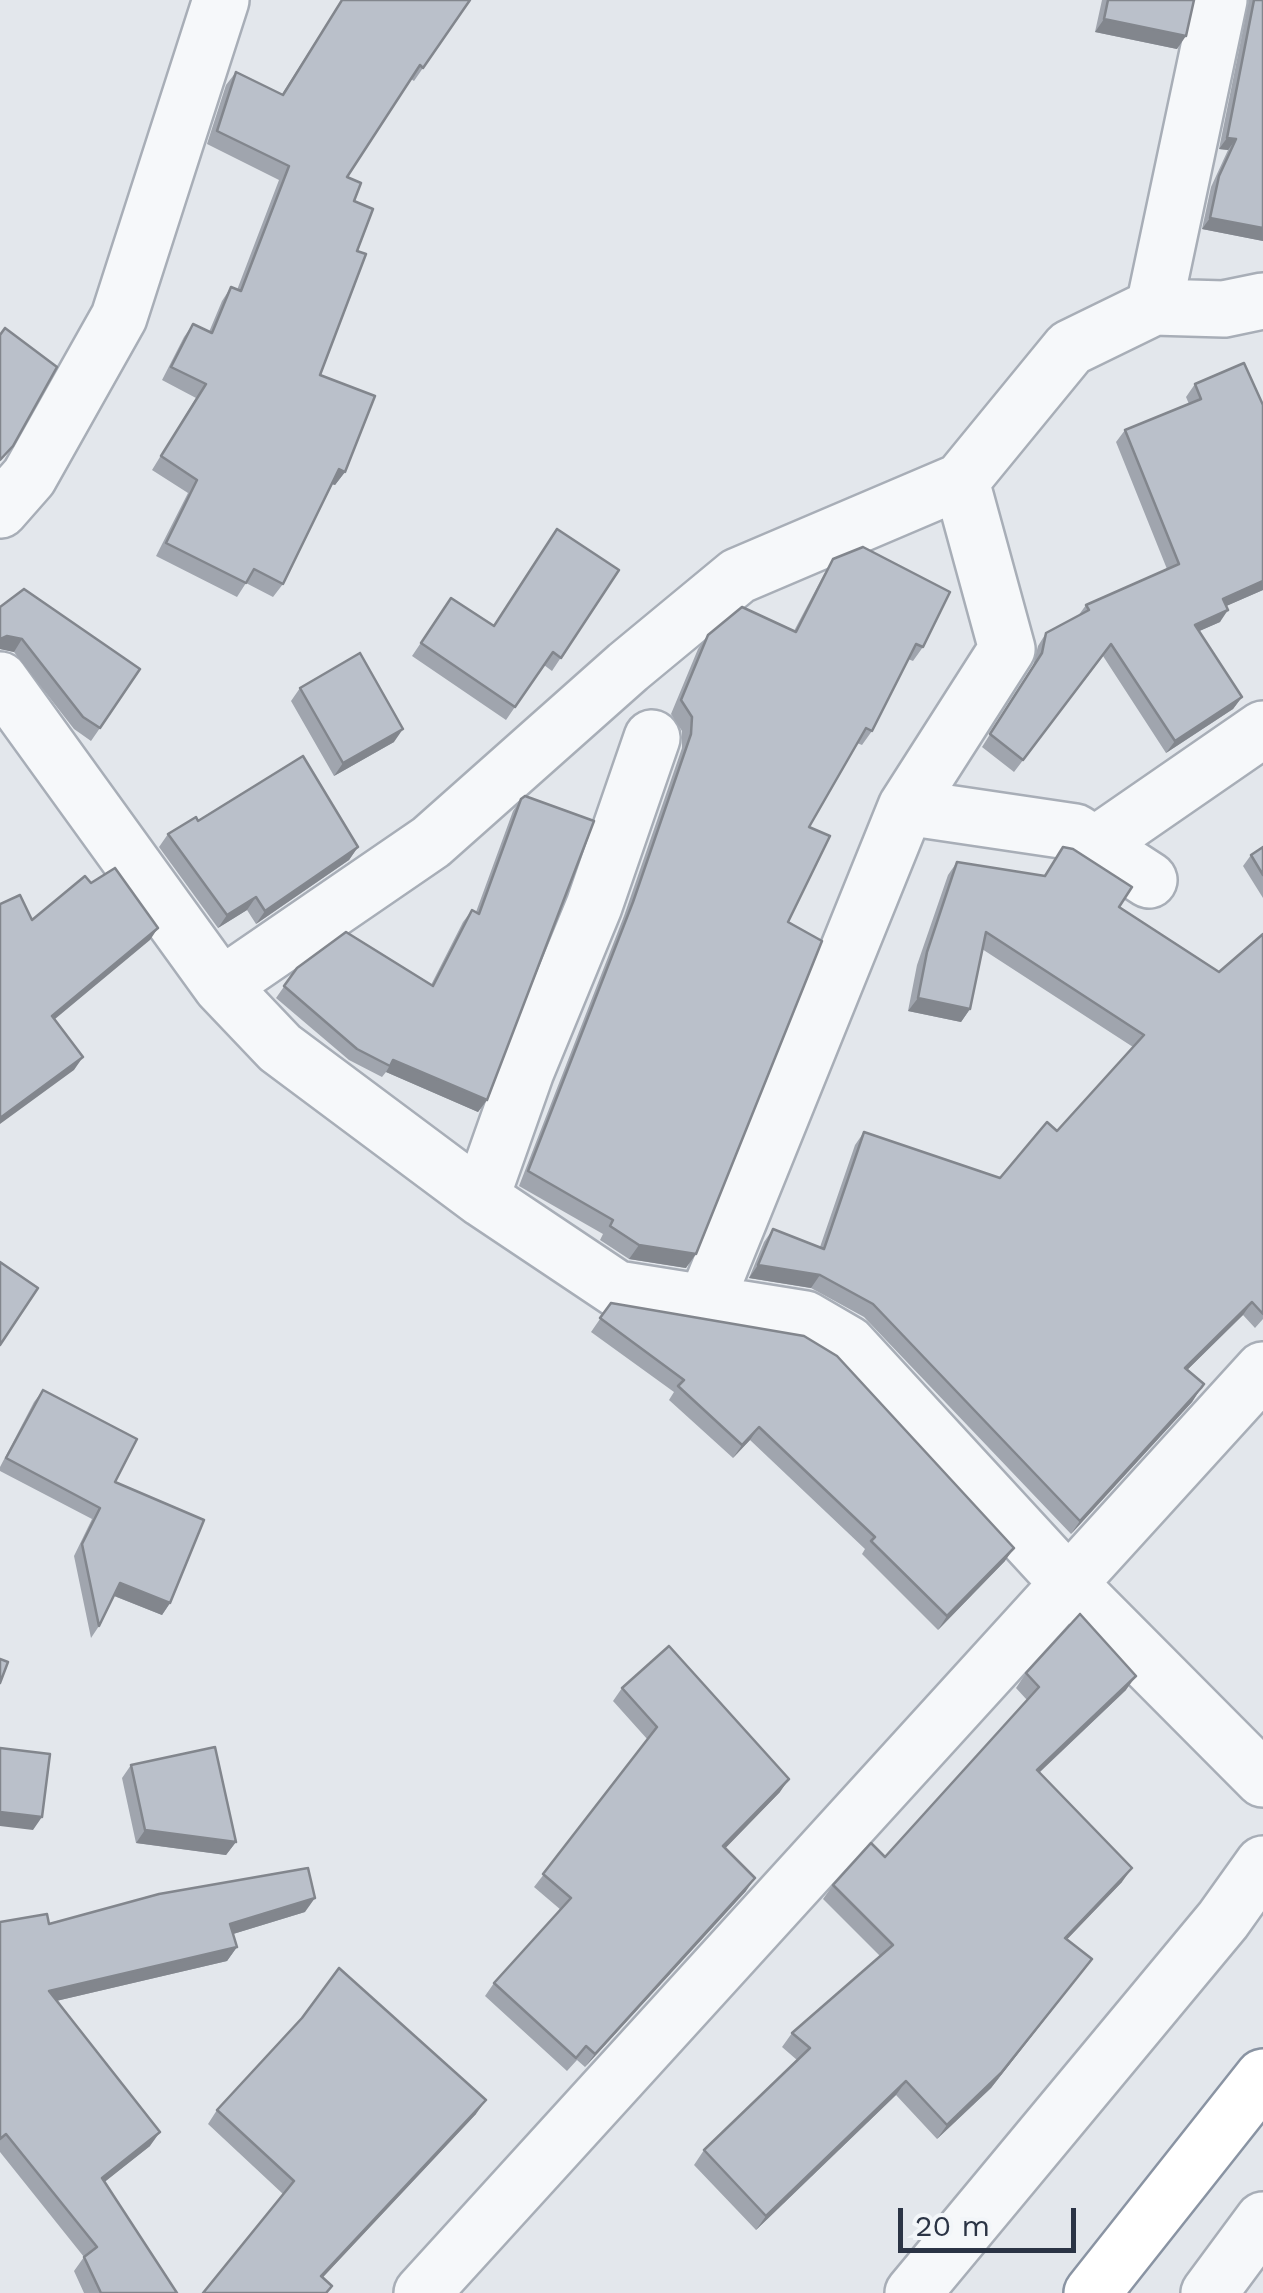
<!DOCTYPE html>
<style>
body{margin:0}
#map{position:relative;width:1263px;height:2293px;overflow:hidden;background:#e3e7ec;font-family:"Work Sans",sans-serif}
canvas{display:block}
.scale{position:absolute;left:898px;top:2208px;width:178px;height:45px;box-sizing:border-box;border:5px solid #2b3445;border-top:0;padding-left:12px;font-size:30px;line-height:35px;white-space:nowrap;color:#2b3445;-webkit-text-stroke:8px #f3f6f9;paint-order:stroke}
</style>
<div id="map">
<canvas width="1263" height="2293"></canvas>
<div class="scale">20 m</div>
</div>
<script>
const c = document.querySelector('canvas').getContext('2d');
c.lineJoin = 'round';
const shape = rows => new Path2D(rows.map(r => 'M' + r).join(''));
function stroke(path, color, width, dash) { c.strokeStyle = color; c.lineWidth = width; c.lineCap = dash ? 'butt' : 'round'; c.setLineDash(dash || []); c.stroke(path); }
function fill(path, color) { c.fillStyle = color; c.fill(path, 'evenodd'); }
const minor = shape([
 [1154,307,1219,0],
 [0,510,29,477,119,317,221,0],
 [0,680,221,986,280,1048,481,1198,617,1289,805,1319,848,1344,1068,1583,1263,1779],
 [906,807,1007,649,961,481],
 [1095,845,1263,729],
 [221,986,431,842,628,667,738,576,961,481,1070,348,1154,307,1224,309,1263,301],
 [481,1198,526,1071,594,906,652,738],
 [705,1304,906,807,1075,832,1149,880],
 [422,2293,1263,1370],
 [913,2293,1223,1920,1263,1864],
 [1209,2293,1263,2220]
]);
const highway = shape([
 [1092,2293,1263,2077]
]);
stroke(minor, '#a8aeb7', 60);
stroke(highway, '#8a94a3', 60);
stroke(minor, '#f6f8fa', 55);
stroke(highway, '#fff', 55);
fill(shape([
 [342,0,470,0,414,81,411,79,347,177,354,201,357,251,320,375,345,472,335,485,332,484,283,584,273,597,246,583,237,597,156,556,188,493,152,470,196,398,162,380,184,337,193,324,209,332,222,301,231,287,237,290,279,180,207,144,226,85,236,72,282,94],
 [1102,0,1194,0,1177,49,1095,32],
 [1249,0,1263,0,1263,241,1202,229,1211,187,1228,150,1219,149],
 [1195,384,1263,405,1263,590,1226,606,1220,622,1199,631,1242,697,1233,709,1166,753,1103,656,1014,772,982,747,1033,666,1038,646,1046,633,1078,616,1086,605,1167,569,1116,442,1125,430,1189,404,1186,397],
 [833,559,923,647,913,661,908,659,872,731,862,745,857,743,809,827,788,922,686,1268,629,1259,600,1240,603,1234,519,1186,624,916,682,748,682,731,671,714,698,649,708,635,794,631,824,574],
 [619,570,552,671,544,665,506,720,412,656,451,598,493,626],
 [0,607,100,728,91,741,74,729,14,652,0,649],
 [300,688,394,742,334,776,291,701],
 [521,799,487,1100,478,1112,386,1072,382,1077,349,1060,276,998,297,968,431,985,463,922,472,910,476,912,513,811],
 [198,821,358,847,349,860,256,924,247,910,218,928,159,847,168,834],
 [1263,847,1263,898,1243,866,1251,855],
 [957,862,1119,907,1219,972,1263,934,1263,1319,1255,1328,1243,1315,1187,1370,1201,1388,1192,1402,1071,1534,864,1317,811,1288,749,1278,764,1242,773,1229,820,1247,855,1145,864,1132,1000,1178,1057,1131,1133,1047,982,949,970,1009,961,1022,908,1011,917,965,948,875],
 [611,1303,1005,1561,938,1630,862,1554,865,1549,750,1440,733,1458,669,1400,674,1392,591,1332],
 [43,1390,115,1482,170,1603,162,1615,114,1596,99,1626,91,1638,74,1556,92,1519,0,1471,0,1467,34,1402],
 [1026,1673,1126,1690,1039,1773,1122,1882,1067,1939,1092,1959,991,2088,937,2139,896,2095,756,2230,694,2165,704,2150,797,2060,782,2047,792,2033,880,1956,823,1899,833,1885,885,1857,1027,1700,1016,1688],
 [622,1688,780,1792,725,1848,746,1891,585,2067,577,2060,567,2071,485,1996,494,1983,561,1910,534,1887,648,1740,613,1701],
 [131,1765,236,1842,226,1855,136,1843,122,1778],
 [305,1912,233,1934,237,1947,227,1961,56,2001,150,2146,104,2182,177,2293,84,2293,74,2271,84,2257,0,2152,0,1922,49,1924],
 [217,2110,476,2114,322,2278,283,2194,208,2124]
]), '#a0a5ae');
fill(shape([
 [1104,19,1186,36,1177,49,1095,32],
 [1227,138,1236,139,1228,150,1219,149],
 [1210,218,1263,228,1263,241,1202,229],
 [339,469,345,472,335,485,329,483],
 [1263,581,1263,590,1215,611,1223,599],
 [1228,610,1220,622,1186,637,1195,625],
 [7,636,22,639,14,652,0,649,0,639],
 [1242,697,1233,709,1166,753,1175,741],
 [403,729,394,742,334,776,343,763],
 [358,847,349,860,256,924,265,911],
 [256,897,247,910,218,928,227,915],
 [158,928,150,940,43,1029,52,1016],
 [918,998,970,1009,961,1022,908,1011],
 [83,1057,74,1070,0,1124,0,1118],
 [393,1060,487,1100,478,1112,386,1072],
 [639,1245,696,1254,686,1268,629,1259],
 [758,1265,820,1275,811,1288,749,1278],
 [1252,1302,1243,1315,1176,1381,1185,1368],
 [1201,1388,1192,1402,1071,1534,1080,1521],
 [759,1427,750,1440,733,1458,742,1445],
 [1014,1548,1005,1561,938,1630,947,1616],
 [120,1583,170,1603,162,1615,112,1595],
 [1136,1676,1126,1690,1027,1784,1037,1770],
 [789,1779,780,1792,714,1860,723,1846],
 [0,1812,42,1817,33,1830,0,1826],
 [145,1830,236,1842,226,1855,136,1843],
 [1132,1868,1122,1882,1055,1952,1065,1938],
 [755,1878,746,1891,585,2067,595,2054],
 [315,1898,305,1912,220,1938,230,1924],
 [237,1947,227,1961,39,2005,49,1991],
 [1092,1959,991,2088,937,2139,947,2125],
 [906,2081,896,2095,756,2230,766,2216],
 [486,2100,476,2114,311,2290,321,2276],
 [160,2132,150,2146,92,2192,102,2178]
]), '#82868d');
const building = shape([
 [342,0,470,0,423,68,420,65,347,177,361,183,354,201,373,209,357,251,366,254,320,375,375,396,345,472,339,469,283,584,254,569,246,583,166,543,197,480,161,456,206,384,171,367,193,324,212,333,231,287,241,291,289,166,217,131,236,72,283,95,342,0],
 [1108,0,1194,0,1186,36,1104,19,1108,0],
 [1254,0,1263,0,1263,228,1210,218,1219,176,1236,139,1227,138,1254,0],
 [5,328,57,367,13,446,0,460,0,335,5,328],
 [1244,363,1263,405,1263,581,1223,599,1228,610,1195,625,1242,697,1175,741,1111,644,1023,760,990,734,1042,653,1046,633,1089,610,1086,605,1179,564,1125,430,1201,399,1195,384,1244,363],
 [557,529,619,570,561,658,553,652,515,707,421,643,451,598,494,626,557,529],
 [863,547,950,592,923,647,916,644,872,731,866,728,809,827,830,836,788,922,822,941,696,1254,639,1245,610,1226,613,1220,528,1171,633,902,691,734,692,717,681,700,708,635,742,607,796,632,833,559,863,547],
 [24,589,140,669,100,728,83,717,22,639,7,636,0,639,0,607,24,589],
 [360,653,403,729,343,763,300,688,360,653],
 [303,756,358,847,265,911,256,897,227,915,168,834,196,817,198,821,303,756],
 [525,796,594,821,487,1100,393,1060,390,1066,357,1049,284,986,297,968,346,932,433,986,472,910,479,914,521,799,525,796],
 [1063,847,1073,849,1132,887,1119,907,1219,972,1263,934,1263,1314,1252,1302,1185,1368,1204,1384,1201,1388,1080,1521,873,1304,820,1275,758,1265,773,1229,824,1249,864,1132,1000,1178,1047,1122,1057,1131,1144,1035,986,932,970,1009,918,998,927,952,957,862,1045,876,1063,847],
 [1263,847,1263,875,1251,855,1263,847],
 [115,868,158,928,52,1016,83,1057,0,1118,0,904,20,895,32,920,85,876,91,883,115,868],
 [0,1262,38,1288,0,1345,0,1262],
 [611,1303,804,1336,837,1356,1014,1548,947,1616,871,1541,875,1537,759,1427,742,1445,678,1386,684,1380,600,1318,611,1303],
 [43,1390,137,1439,115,1482,204,1520,170,1603,120,1583,99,1626,82,1544,100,1508,6,1458,43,1390],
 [1080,1614,1136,1676,1037,1770,1132,1868,1065,1938,1092,1959,1001,2073,947,2125,906,2081,766,2216,704,2150,810,2048,792,2033,893,1945,833,1885,871,1843,885,1857,1039,1687,1026,1673,1080,1614],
 [669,1646,789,1779,723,1846,755,1878,595,2054,586,2046,576,2058,494,1983,571,1898,543,1874,657,1727,622,1688,669,1646],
 [0,1659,8,1662,0,1683,0,1659],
 [215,1747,236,1842,145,1830,131,1765,215,1747],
 [0,1748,50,1754,42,1817,0,1812,0,1748],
 [308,1868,315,1898,230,1924,237,1947,49,1991,160,2132,102,2178,177,2293,101,2293,84,2257,97,2247,6,2134,0,2139,0,1922,47,1914,49,1924,159,1894,308,1868],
 [339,1968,486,2100,321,2276,332,2286,326,2293,203,2293,294,2181,217,2110,302,2018,339,1968]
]);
fill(building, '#bac0ca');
stroke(building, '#82868d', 2.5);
</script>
